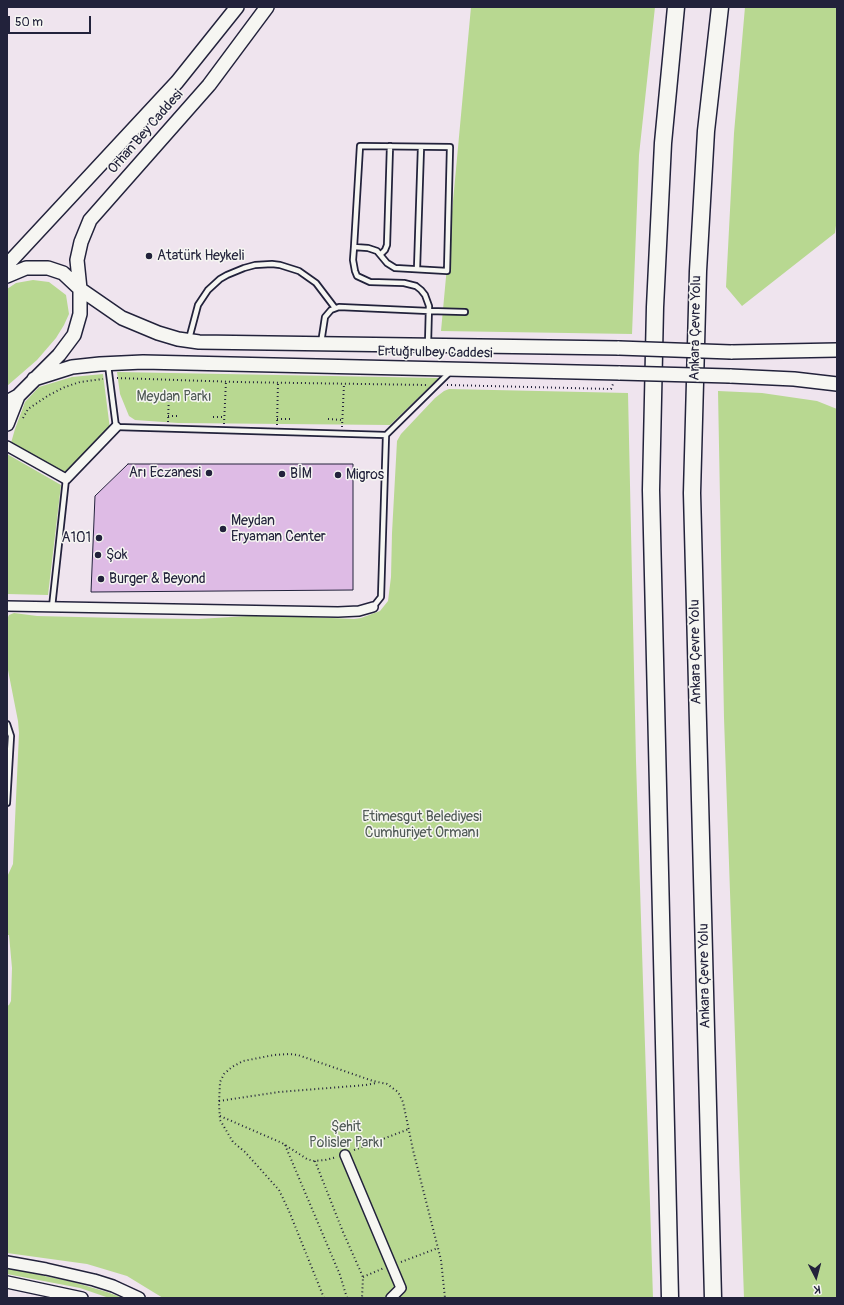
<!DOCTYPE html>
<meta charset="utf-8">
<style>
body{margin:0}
#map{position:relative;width:844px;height:1305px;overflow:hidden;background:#efe4ee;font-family:Pangolin,sans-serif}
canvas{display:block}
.frame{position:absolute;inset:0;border:8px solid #22223b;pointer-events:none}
.north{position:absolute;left:796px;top:1257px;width:40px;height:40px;-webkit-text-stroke:3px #f6f6f2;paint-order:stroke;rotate:174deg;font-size:11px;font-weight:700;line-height:16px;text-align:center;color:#22223b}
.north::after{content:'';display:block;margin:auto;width:14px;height:18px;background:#22223b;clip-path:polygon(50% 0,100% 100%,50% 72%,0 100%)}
.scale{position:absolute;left:8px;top:16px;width:83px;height:18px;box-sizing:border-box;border:2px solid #22223b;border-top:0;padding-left:5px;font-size:12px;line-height:14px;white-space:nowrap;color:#22223b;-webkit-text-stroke:3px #f6f6f2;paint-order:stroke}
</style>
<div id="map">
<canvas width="844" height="1305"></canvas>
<div class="frame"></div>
<div class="north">K</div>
<div class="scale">50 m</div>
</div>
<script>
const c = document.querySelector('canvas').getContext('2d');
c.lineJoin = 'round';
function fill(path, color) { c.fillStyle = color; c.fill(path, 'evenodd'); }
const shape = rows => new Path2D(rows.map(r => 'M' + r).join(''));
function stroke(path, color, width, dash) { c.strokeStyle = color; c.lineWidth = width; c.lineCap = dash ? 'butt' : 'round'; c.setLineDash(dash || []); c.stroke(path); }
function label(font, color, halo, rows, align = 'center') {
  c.font = font + ' Pangolin,sans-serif'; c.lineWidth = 3; c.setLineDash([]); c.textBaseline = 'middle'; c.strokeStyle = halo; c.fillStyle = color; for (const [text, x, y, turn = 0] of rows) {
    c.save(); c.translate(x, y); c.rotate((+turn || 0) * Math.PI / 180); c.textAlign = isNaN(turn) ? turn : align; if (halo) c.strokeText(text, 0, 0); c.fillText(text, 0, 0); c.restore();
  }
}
fill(shape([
 [471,7,655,7,639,155,632,334,441,331],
 [745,7,837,7,837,218,835,233,742,306,726,287,734,133],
 [33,280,49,282,66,295,69,314,64,325,56,338,37,360,7,386,7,289,16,283],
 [117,372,439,378,390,425,178,423,135,420,129,416,120,394],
 [103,374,110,429,67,474,11,443,15,429,25,402,39,387,72,377],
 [449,389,628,393,636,761,653,1298,163,1298,127,1276,87,1264,7,1253,7,1006,9,1005,11,1001,12,968,9,935,7,935,7,877,13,864,19,733,18,721,7,665,7,619,9,615,14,613,37,616,120,618,198,619,265,615,354,619,361,618,380,611,388,601,391,577,392,533,397,441,401,434,435,398,444,391],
 [718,391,762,393,817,401,837,409,837,1298,744,1298,724,718],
 [7,454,61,485,48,595,7,594],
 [7,1268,73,1282,107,1292,123,1298,109,1298,80,1288,7,1274]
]), '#b8d891');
const building = shape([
 [128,464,353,464,353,590,91,592,95,496,128,464]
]);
fill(building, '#debbe5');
stroke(building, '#22223b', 1);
const service = shape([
 [354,247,368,248,377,251,387,263,395,268,447,271,450,147,360,146,354,247,353,260,355,271,357,276,370,282,404,283,416,286,421,290,425,295,429,306,428,344],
 [381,254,385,250,387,245,390,146],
 [417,269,421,147],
 [189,339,198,305,208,290,220,279,227,275,244,268,255,265,272,264,280,265,299,271,316,283,335,308],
 [321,343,325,317,331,310,339,307,429,311,465,312],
 [108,365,116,427,386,435],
 [52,607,66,479],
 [373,607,381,597,386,435,451,371],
 [7,724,11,736,7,803]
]);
const minor = shape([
 [7,446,66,479,116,427],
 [7,606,338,612,359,611,373,607],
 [345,1155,401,1288,391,1298]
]);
const tertiary = shape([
 [7,1262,46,1269,94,1280,113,1286,139,1298],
 [7,1282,82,1298]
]);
const secondary = shape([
 [7,265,177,82,237,7],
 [7,276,26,268,48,268,63,273,80,289,122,318,158,333,178,339,199,342,619,348],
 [731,352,837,350],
 [730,376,794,379,837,384],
 [34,379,72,367,100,364,143,362,620,373],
 [7,402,18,396,59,355,74,335,80,314,80,289,77,260,81,242,90,220,209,85,267,7],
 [7,424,18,396]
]);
const motorway = shape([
 [670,1298,651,490,655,307,663,143,676,7],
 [713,1298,692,493,698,271,706,131,720,7]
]);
stroke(service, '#22223b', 8);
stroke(minor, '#22223b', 12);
stroke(tertiary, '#22223b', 14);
stroke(secondary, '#22223b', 16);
stroke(motorway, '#22223b', 19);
stroke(shape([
 [117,378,237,382,427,385],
 [447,385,611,389,613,384],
 [168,416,179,416],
 [213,417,224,417],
 [23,418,28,409,49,395,65,387,80,382,103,379],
 [277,419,290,419],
 [328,419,342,420],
 [168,422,169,393],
 [224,424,226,381],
 [277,425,278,382],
 [342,427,344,384],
 [219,1101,279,1092,366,1085,376,1083],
 [220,1116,282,1143,307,1159,313,1161,325,1160,337,1157],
 [285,1145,340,1275,347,1298],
 [354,1150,409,1129],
 [315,1161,343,1232,363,1277,362,1298],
 [401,1262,438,1248],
 [363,1277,384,1268],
 [324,1298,289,1211,279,1190,245,1152,233,1142,220,1120,219,1103,220,1082,224,1074,232,1067,243,1061,274,1055,289,1054,298,1055,373,1081,387,1084,398,1092,403,1102,413,1150,441,1260,445,1298]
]), '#22223b', 2, [1, 3]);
stroke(service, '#f6f6f2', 4.5);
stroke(minor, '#f6f6f2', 9);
stroke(tertiary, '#f6f6f2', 11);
stroke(secondary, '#f6f6f2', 13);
stroke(motorway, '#f6f6f2', 16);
const secondaryBridge = shape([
 [619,348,731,352],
 [620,373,730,376]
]);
stroke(secondaryBridge, '#22223b', 16, []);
stroke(secondaryBridge, '#f6f6f2', 13);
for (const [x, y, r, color] of [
 [149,256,4,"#22223b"],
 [209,473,4,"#22223b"],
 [282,474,4,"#22223b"],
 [338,475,4,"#22223b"],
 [223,529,4,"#22223b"],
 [99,538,4,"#22223b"],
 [98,555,4,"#22223b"],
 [101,579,4,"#22223b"]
]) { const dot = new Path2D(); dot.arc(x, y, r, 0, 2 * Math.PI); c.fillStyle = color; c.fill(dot); stroke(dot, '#f6f6f2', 1.5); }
label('14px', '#22223b', '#f6f6f2', [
 ["Orhan Bey Caddesi",146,132,-49],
 ["Ankara Çevre Yolu",696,328,-89],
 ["Ertuğrulbey Caddesi",435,353,1],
 ["Ankara Çevre Yolu",696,652,-91],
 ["Ankara Çevre Yolu",705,976,-91]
]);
label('14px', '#22223b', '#f6f6f2', [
 ["Atatürk Heykeli",157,256],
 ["Arı Eczanesi",201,473,"right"],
 ["BİM",290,474],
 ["Migros",346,475],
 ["Meydan",231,521],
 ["Eryaman Center",231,537],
 ["A101",91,538,"right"],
 ["Şok",106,555],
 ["Burger & Beyond",109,579]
], 'left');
label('14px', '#4f5955', '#f6f6f2', [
 ["Meydan Parkı",174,397],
 ["Etimesgut Belediyesi",422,817],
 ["Cumhuriyet Ormanı",422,833],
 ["Şehit",346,1127],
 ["Polisler Parkı",346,1143]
]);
</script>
